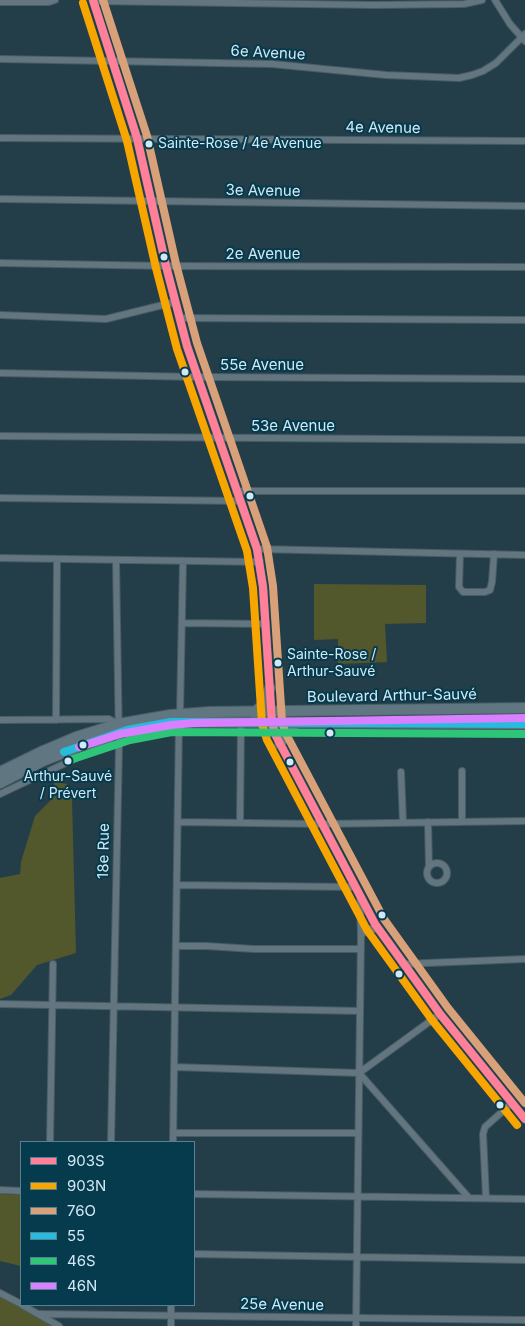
<!DOCTYPE html>
<meta charset="utf-8">
<style>
body{margin:0}
#map{position:relative;width:525px;height:1326px;overflow:hidden;background:#243e49;font-family:Inter,sans-serif}
canvas{display:block}
.legend{position:absolute;left:20px;top:1141px;width:175px;height:165px;box-sizing:border-box;background:#063a4d;border:1px solid #578090;margin:0;padding:6px 9px;list-style:none;font-size:15px;color:#d1e9f5}
.legend li{display:flex;align-items:center;gap:10px;height:25px}
.legend b{width:25px;border:1px solid #578090}
</style>
<div id="map">
<canvas width="525" height="1326"></canvas>
<ul class="legend">
<li><b style="height:6px;background:#ff8098"></b>903S</li>
<li><b style="height:6px;background:#f7a600"></b>903N</li>
<li><b style="height:6px;background:#d9a179"></b>76O</li>
<li><b style="height:6px;background:#26bcdd"></b>55</li>
<li><b style="height:6px;background:#2dc577"></b>46S</li>
<li><b style="height:6px;background:#d880ff"></b>46N</li>
</ul>
</div>
<script>
const c = document.querySelector('canvas').getContext('2d');
c.lineJoin = 'round';
function fill(path, color) { c.fillStyle = color; c.fill(path, 'evenodd'); }
const shape = rows => new Path2D(rows.map(r => 'M' + r).join(''));
function stroke(path, color, width, dash) { c.strokeStyle = color; c.lineWidth = width; c.lineCap = dash ? 'butt' : 'round'; c.setLineDash(dash || []); c.stroke(path); }
function label(font, color, halo, rows, align = 'center') {
  c.font = font + ' Inter,sans-serif'; c.lineWidth = 4; c.setLineDash([]); c.textBaseline = 'middle'; c.strokeStyle = halo; c.fillStyle = color; for (const [text, x, y, turn = 0] of rows) {
    c.save(); c.translate(x, y); c.rotate((+turn || 0) * Math.PI / 180); c.textAlign = isNaN(turn) ? turn : align; if (halo) c.strokeText(text, 0, 0); c.fillText(text, 0, 0); c.restore();
  }
}
fill(shape([
 [314,584,426,585,426,623,385,624,387,662,338,664,338,639,314,640],
 [54,782,67,784,72,799,76,953,37,965,11,995,0,999,0,878,20,874,21,862,35,816,54,797],
 [0,1194,21,1195,21,1266,0,1261],
 [0,1293,59,1326,0,1326]
]), '#53572c');
const minor = shape([
 [495,0,510,24,525,41],
 [93,1,374,5,464,4,482,0],
 [0,2,49,2,55,0],
 [0,59,272,64,386,75,459,78,472,75,483,71,496,63,525,34],
 [0,138,525,141],
 [0,199,525,206],
 [0,263,166,266,525,267],
 [0,315,106,319,175,302],
 [179,318,525,320],
 [0,373,197,377,525,379],
 [0,436,525,440],
 [236,491,525,491],
 [0,498,240,501],
 [257,549,525,555],
 [460,554,459,587,463,592,485,592,490,590,492,582,494,554],
 [0,558,260,562],
 [182,623,265,624],
 [180,714,183,561],
 [0,720,109,719,118,724],
 [56,720,57,559],
 [401,772,403,823],
 [0,794,106,744,114,736],
 [178,822,321,824,525,821],
 [428,822,429,867],
 [462,822,462,771],
 [240,823,241,722],
 '427 873a10 10 0 1 1 20 0a10 10 0 1 1-20 0Z',
 [177,885,354,887],
 [361,935,368,929,378,929],
 [176,946,206,946,254,949,361,949],
 [403,964,525,959],
 [0,1004,360,1011],
 [174,1067,359,1073,440,1014],
 [359,1073,469,1198],
 [173,1133,358,1133],
 [50,1142,53,964],
 [111,1142,119,745,116,560],
 [173,1142,179,722],
 [0,1190,21,1191],
 [194,1194,525,1199],
 [486,1198,483,1134,485,1127,512,1103],
 [194,1254,525,1260],
 [0,1293,21,1304],
 [22,1305,59,1326],
 [39,1314,525,1320],
 [171,1326,171,1305],
 [356,1326,361,935,360,898]
]);
const tertiary = shape([
 [93,0,137,138,166,266,187,346,257,549,263,587,272,723,276,736,375,924,440,1014,525,1119]
]);
const primary = shape([
 [254,713,265,703,270,688],
 [280,744,285,732,295,724],
 [0,772,43,751,76,737,118,724,170,715,209,712,525,708],
 [0,783,43,761,83,745,127,730,171,722,525,724]
]);
stroke(minor, '#475c64', 8);
stroke(tertiary, '#475c64', 9);
stroke(primary, '#475c64', 12);
stroke(minor, '#63767f', 6);
stroke(tertiary, '#63767f', 8);
stroke(primary, '#607781', 10);
stroke(shape([
 [93,0,137,138,166,266,187,346,257,549,263,587,272,723,276,736,375,924,440,1014,525,1119]
]), '#ff8098', 8);
stroke(shape([
 [83,3,127,141,156,268,177,349,247,551,253,588,262,724,267,740,367,930,432,1020,517,1125]
]), '#f7a600', 8);
stroke(shape([
 [103,0,147,136,176,264,197,343,267,547,273,586,282,721,285,732,384,919,448,1008,525,1103]
]), '#d9a179', 8);
stroke(shape([
 [64,752,127,730,171,722,525,724]
]), '#26bcdd', 8);
stroke(shape([
 [67,761,130,740,172,732,525,734]
]), '#2dc577', 8);
stroke(shape([
 [79,747,120,734,171,725,194,723,525,718]
]), '#d880ff', 8);
for (const [x, y, r, color] of [
 [149,144,4.5,"#d1e9f5"],
 [164,257,4.5,"#d1e9f5"],
 [185,372,4.5,"#d1e9f5"],
 [250,496,4.5,"#d1e9f5"],
 [278,663,4.5,"#d1e9f5"],
 [330,733,4.5,"#d1e9f5"],
 [83,745,4.5,"#d1e9f5"],
 [68,761,4.5,"#d1e9f5"],
 [290,762,4.5,"#d1e9f5"],
 [382,915,4.5,"#d1e9f5"],
 [399,974,4.5,"#d1e9f5"],
 [500,1105,4.5,"#d1e9f5"]
]) { const dot = new Path2D(); dot.arc(x, y, r, 0, 2 * Math.PI); c.fillStyle = color; c.fill(dot); stroke(dot, '#063a4d', 2); }
label('14px', '#d1e9f5', '#063a4d', [
 ["Sainte-Rose / 4e Avenue",158,144],
 ["Sainte-Rose /",287,655],
 ["Arthur-Sauvé",287,672],
 ["Arthur-Sauvé",68,777,"center"],
 ["/ Prévert",68,794,"center"]
], 'left');
label('15px', '#d1e9f5', '#063a4d', [
 ["6e Avenue",268,53,3],
 ["4e Avenue",383,128,1],
 ["3e Avenue",263,191,1],
 ["2e Avenue",263,254],
 ["55e Avenue",262,365],
 ["53e Avenue",293,426],
 ["Boulevard Arthur-Sauvé",392,696,-1],
 ["18e Rue",104,851,-89],
 ["25e Avenue",282,1305,1]
]);
</script>
